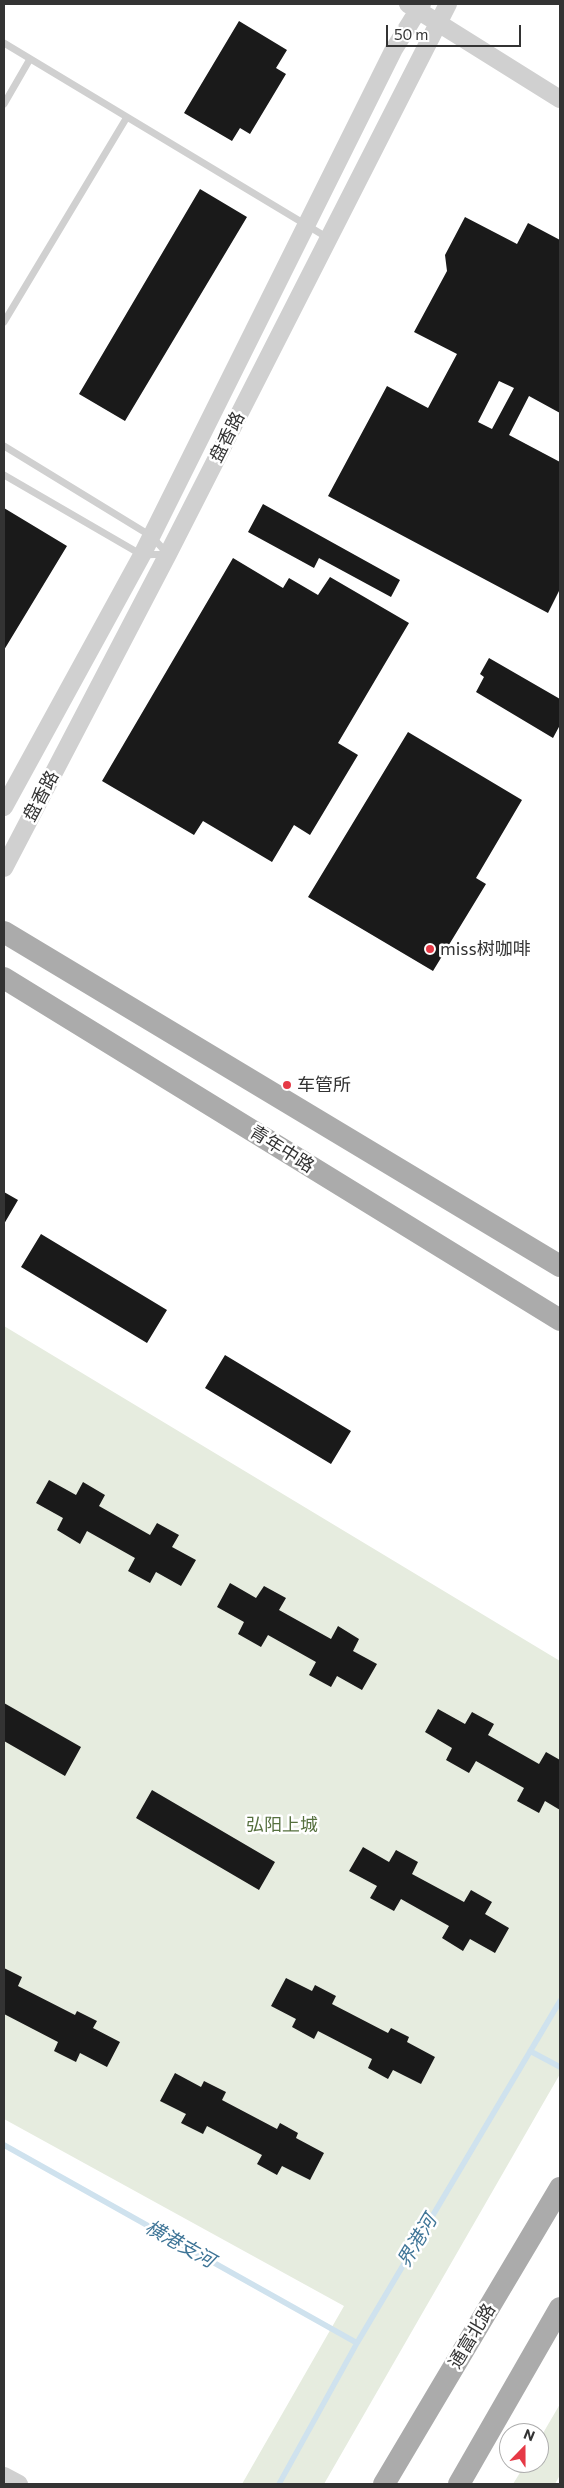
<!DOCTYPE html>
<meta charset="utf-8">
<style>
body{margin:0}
#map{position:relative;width:564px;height:2488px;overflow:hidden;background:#fff;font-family:Commissioner,sans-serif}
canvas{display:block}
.frame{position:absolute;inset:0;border:5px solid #333;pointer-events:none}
.north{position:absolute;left:499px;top:2423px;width:50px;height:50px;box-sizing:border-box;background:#fff;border:1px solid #adadad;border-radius:50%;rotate:22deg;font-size:14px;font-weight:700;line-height:20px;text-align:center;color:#333}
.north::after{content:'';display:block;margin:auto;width:18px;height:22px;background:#e63946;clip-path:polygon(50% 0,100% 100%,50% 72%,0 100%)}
.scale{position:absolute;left:386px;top:25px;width:135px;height:22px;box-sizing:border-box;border:2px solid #333;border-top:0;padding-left:6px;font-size:15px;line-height:18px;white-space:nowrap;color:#333;-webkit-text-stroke:4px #fff;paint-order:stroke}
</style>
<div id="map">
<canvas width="564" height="2488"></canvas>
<div class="frame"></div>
<div class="north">N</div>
<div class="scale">50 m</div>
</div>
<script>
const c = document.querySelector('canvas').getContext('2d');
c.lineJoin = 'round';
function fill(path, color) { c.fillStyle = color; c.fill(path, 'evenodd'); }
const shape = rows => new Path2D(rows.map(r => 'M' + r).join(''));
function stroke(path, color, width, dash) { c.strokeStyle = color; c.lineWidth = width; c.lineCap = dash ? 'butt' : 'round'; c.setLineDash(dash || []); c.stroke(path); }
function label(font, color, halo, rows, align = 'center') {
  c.font = font + ' Commissioner,"Noto Sans SC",sans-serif'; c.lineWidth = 5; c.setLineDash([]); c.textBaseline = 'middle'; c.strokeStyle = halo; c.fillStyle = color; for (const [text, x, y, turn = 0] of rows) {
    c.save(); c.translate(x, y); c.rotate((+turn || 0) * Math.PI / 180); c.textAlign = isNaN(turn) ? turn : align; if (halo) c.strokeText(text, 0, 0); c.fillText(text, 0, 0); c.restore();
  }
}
fill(shape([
 [4,1326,560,1661,560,2074,324,2484,242,2484,344,2306,4,2119],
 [560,2404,560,2475,555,2484,513,2484,526,2463,539,2463,539,2440]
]), '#e6ecdf');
stroke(shape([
 [530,2051,560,2067],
 [4,2145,357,2343],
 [279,2484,357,2343,560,2001]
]), '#cfe2ee', 5.5);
fill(shape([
 [239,21,287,50,276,68,286,74,250,134,240,128,232,141,184,113],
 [200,189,247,217,125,421,79,394],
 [465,217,517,244,528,223,560,240,560,413,529,396,509,435,560,462,560,589,548,613,328,496,387,386,428,408,457,354,414,332,447,271,445,255],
 [499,381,514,388,492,429,478,422],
 [263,504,400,580,391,597,319,558,314,568,248,532],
 [4,508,67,546,4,650],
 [233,558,283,588,289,578,318,595,330,577,409,623,338,743,358,755,310,835,294,825,272,862,203,821,194,835,102,781],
 [489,658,560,699,560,725,553,738,476,692,484,677,480,674],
 [408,732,522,800,476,878,486,884,433,971,308,897],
 [4,1192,18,1200,4,1224],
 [41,1234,167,1310,147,1343,21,1267],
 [225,1355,351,1431,331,1464,205,1388],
 [49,1480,76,1495,83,1482,105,1495,99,1506,150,1535,157,1523,179,1535,172,1547,196,1560,181,1586,156,1572,150,1583,128,1571,135,1558,87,1531,80,1544,57,1530,63,1518,36,1503],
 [230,1583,256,1598,264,1586,286,1598,279,1610,331,1639,338,1626,359,1639,353,1651,377,1664,362,1690,337,1676,331,1687,309,1675,316,1662,268,1635,261,1647,238,1634,244,1622,217,1607],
 [4,1703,81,1747,65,1776,4,1741],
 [438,1709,465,1724,472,1712,494,1724,488,1735,539,1764,546,1752,560,1760,560,1810,545,1801,539,1813,517,1801,524,1788,476,1761,469,1773,446,1760,452,1748,425,1732],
 [152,1790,275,1862,259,1890,136,1818],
 [363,1847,389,1862,396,1850,418,1862,412,1874,464,1902,471,1890,492,1902,485,1914,509,1928,495,1953,470,1939,463,1951,442,1938,449,1926,401,1899,394,1911,370,1898,377,1886,349,1871],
 [4,1968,22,1977,18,1986,75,2015,77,2011,97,2021,93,2028,120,2042,107,2067,80,2053,76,2062,54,2051,58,2042,4,2014],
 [286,1978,312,1991,315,1985,336,1996,332,2004,388,2033,391,2028,409,2037,407,2042,435,2057,421,2084,393,2070,388,2079,368,2068,372,2059,318,2031,314,2039,292,2027,296,2019,271,2006],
 [175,2073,201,2087,204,2081,226,2092,222,2100,277,2129,280,2123,298,2133,296,2138,324,2153,310,2180,282,2166,277,2175,257,2164,262,2155,207,2126,203,2134,181,2123,186,2114,160,2101]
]), '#1a1a1a');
stroke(shape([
 [4,43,328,238],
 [4,104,30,59],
 [4,322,127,117],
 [4,446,151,536,167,553],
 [4,475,142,555,167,554]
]), '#d0d0d0', 7);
stroke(shape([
 [408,4,560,99],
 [4,807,142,555,394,49,422,4],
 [4,868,168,554,448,4],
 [4,2476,19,2484]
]), '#d0d0d0', 18);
stroke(shape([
 [4,932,560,1266],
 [4,978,560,1320],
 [384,2484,560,2188],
 [459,2484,560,2308]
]), '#ababab', 22);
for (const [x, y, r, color] of [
 [430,949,5,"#e63946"],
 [287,1085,5,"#e63946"]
]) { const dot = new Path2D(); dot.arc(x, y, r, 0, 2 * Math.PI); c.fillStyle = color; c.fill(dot); stroke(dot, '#fff', 2); }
label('18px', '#333', '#fff', [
 ["盘香路",227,437,-63],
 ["盘香路",41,796,-62],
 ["青年中路",282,1149,32],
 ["通富北路",472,2336,-59]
]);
label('18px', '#333', '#fff', [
 ["miss树咖啡",440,949],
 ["车管所",297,1085]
], 'left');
label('18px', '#56703f', '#fff', [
 ["弘阳上城",282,1825]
]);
label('italic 19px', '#3f7597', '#fff', [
 ["界港河",417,2241,-59],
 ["横港支河",180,2244,29]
]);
</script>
